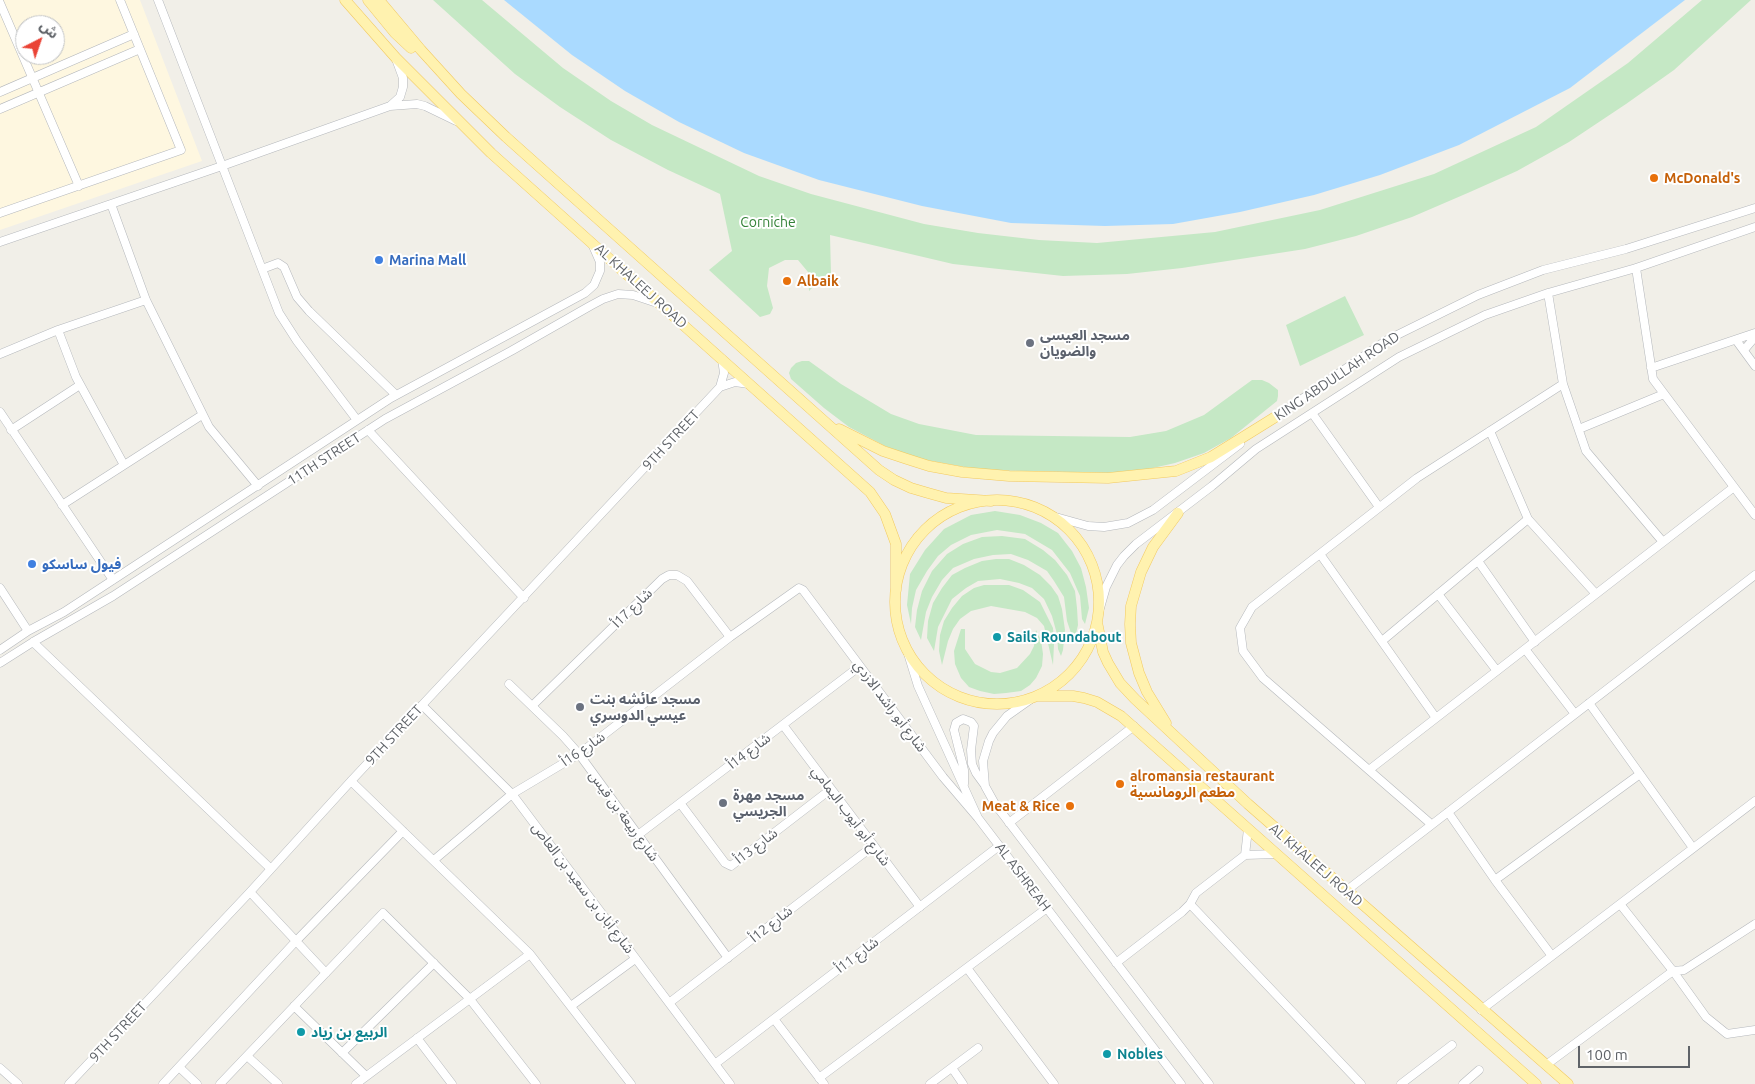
<!DOCTYPE html>
<meta charset="utf-8">
<style>
body{margin:0}
#map{position:relative;width:1755px;height:1084px;overflow:hidden;background:#f1efe8;font-family:Ubuntu,"Noto Sans Arabic",sans-serif}
canvas{display:block}
.north{position:absolute;left:15px;top:15px;width:50px;height:50px;box-sizing:border-box;background:#fff;border:1px solid #bfc1c3;border-radius:50%;rotate:41deg;font-size:14px;font-weight:700;line-height:20px;text-align:center;color:#5f6368}
.north::after{content:'';display:block;margin:auto;width:18px;height:22px;background:#ea4335;clip-path:polygon(50% 0,100% 100%,50% 72%,0 100%)}
.scale{position:absolute;left:1578px;top:1046px;width:112px;height:22px;box-sizing:border-box;border:2px solid #5f6368;border-top:0;padding-left:6px;font-size:15px;line-height:18px;white-space:nowrap;color:#5f6368;-webkit-text-stroke:4px #fff;paint-order:stroke}
</style>
<div id="map">
<canvas width="1755" height="1084"></canvas>
<div class="north">ش</div>
<div class="scale">100 m</div>
</div>
<script>
const c = document.querySelector('canvas').getContext('2d');
c.lineJoin = 'round';
function fill(path, color) { c.fillStyle = color; c.fill(path, 'evenodd'); }
const shape = rows => new Path2D(rows.map(r => 'M' + r).join(''));
function stroke(path, color, width, dash) { c.strokeStyle = color; c.lineWidth = width; c.lineCap = dash ? 'butt' : 'round'; c.setLineDash(dash || []); c.stroke(path); }
function label(font, color, halo, rows, align = 'center') {
  c.font = font + ' Ubuntu,"Noto Sans Arabic",sans-serif'; c.lineWidth = 4; c.setLineDash([]); c.textBaseline = 'middle'; c.strokeStyle = halo; c.fillStyle = color; for (const [text, x, y, turn = 0] of rows) {
    c.save(); c.translate(x, y); c.rotate((+turn || 0) * Math.PI / 180); c.textAlign = isNaN(turn) ? turn : align; if (halo) c.strokeText(text, 0, 0); c.fillText(text, 0, 0); c.restore();
  }
}
fill(shape([
 [0,0,140,0,202,161,0,230],
 [25,25,55,25,55,55,25,55]
]), '#fef7e0');
fill(shape([
 [433,0,482,0,563,68,611,101,652,125,759,176,811,194,924,224,978,233,1039,240,1097,243,1215,232,1320,210,1434,174,1536,127,1628,63,1702,0,1751,0,1674,70,1626,104,1569,142,1517,171,1470,192,1412,217,1356,236,1305,249,1182,268,1127,274,1063,276,953,264,830,235,831,274,824,276,809,291,808,272,798,260,785,260,769,268,767,286,773,308,770,314,760,317,709,270,732,251,720,194,668,170,611,140,560,107,515,74],
 [1345,296,1364,335,1300,366,1286,325],
 [802,361,809,361,841,384,891,414,919,424,976,435,1130,437,1166,431,1204,415,1252,380,1262,380,1269,383,1278,390,1278,396,1277,401,1231,438,1204,453,1175,463,1144,470,1115,473,981,470,915,458,885,446,849,427,824,408,791,379,789,373,791,368,796,363],
 [995,511,1020,515,1041,523,1058,533,1072,551,1081,568,1086,587,1089,608,1085,624,1082,619,1080,596,1070,573,1052,550,1025,534,997,530,971,535,951,545,938,556,927,571,916,590,912,608,911,624,907,605,910,574,925,550,944,529,971,515],
 [1002,536,1025,539,1043,550,1055,560,1067,575,1075,591,1077,608,1078,625,1074,642,1067,621,1064,597,1054,581,1047,571,1028,560,1011,554,993,555,974,559,953,568,942,580,932,597,926,612,921,640,915,627,917,610,922,591,932,571,947,554,963,544,982,537],
 [996,559,1009,559,1024,565,1040,575,1051,586,1058,596,1062,609,1065,630,1063,650,1061,656,1058,649,1057,634,1052,616,1044,599,1032,588,1019,583,1000,579,978,581,966,588,952,599,938,627,934,651,927,638,928,621,933,603,942,588,952,575,965,568,982,561],
 [984,585,1009,585,1023,590,1040,602,1053,628,1054,644,1053,665,1044,626,1037,618,1025,612,991,606,971,611,960,619,953,629,948,641,942,665,939,651,940,635,944,621,952,608,962,596,974,588],
 [961,629,965,629,965,649,975,664,991,672,1000,673,1017,668,1030,654,1034,646,1036,630,1041,640,1043,654,1042,666,1036,678,1030,685,1021,691,1006,693,994,694,980,691,969,687,961,678,955,664,954,651]
]), '#c5e8c5');
fill(shape([
 [504,0,1685,0,1570,88,1459,145,1380,175,1314,195,1240,212,1173,224,1105,226,1011,223,922,206,819,180,744,153,679,122,625,91,572,55]
]), '#aadaff');
const minor = shape([
 [158,0,279,313,297,341,357,420],
 [0,3,79,186],
 [0,92,134,34],
 [390,106,400,97,403,87,403,78,396,59],
 [0,109,140,49],
 [111,204,146,300,209,427,258,486],
 [0,213,181,150,120,0],
 [0,242,222,166,390,106,417,104,425,106,456,121],
 [1636,268,1653,379,1755,515],
 [262,269,278,263,284,267,297,297,309,311,396,395],
 [1548,293,1563,384,1586,451,1663,542],
 [58,330,76,377,124,465],
 [1736,340,1755,366],
 [1744,350,1755,337],
 [0,354,58,330,146,300],
 [1651,368,1755,333],
 [720,387,735,382,749,384],
 [0,412,113,580],
 [1312,413,1379,507],
 [1273,419,1387,340,1478,295,1543,270,1626,249,1755,208],
 [1579,429,1664,394],
 [11,430,80,385],
 [368,430,524,598],
 [1490,431,1528,519,1596,594],
 [62,505,202,415],
 [1052,516,1088,526,1104,527,1128,523,1153,510,1240,444],
 [1320,554,1436,718],
 [1478,561,1535,642],
 [0,588,28,631],
 [1438,594,1497,671],
 [1098,615,1106,587,1117,565,1124,556,1136,544,1212,486,1256,449,1399,357,1485,315,1548,293,1636,268,1755,227],
 [1382,641,1528,519],
 [33,642,271,869],
 [906,647,918,686,978,818,1181,1084],
 [1525,649,1575,714],
 [0,650,28,631,64,612,391,398,585,293,594,285,600,271,600,262,593,246],
 [0,663,33,642,113,596,385,419,511,351,590,306,603,299,618,294,633,295,654,302],
 [509,684,563,736,579,754,728,958],
 [1031,699,1007,716,993,733,989,741,983,761,985,786,995,804,1209,1084],
 [1589,703,1693,848],
 [422,705,512,794,730,1084],
 [532,706,662,579,669,575,677,575,687,581,730,637],
 [783,725,920,907],
 [1369,770,1734,487],
 [351,781,530,954,631,1084],
 [964,784,964,770,954,730,956,723,963,719,971,722,974,726,971,750,972,764,976,773,984,784],
 [680,803,725,863,731,866,831,789],
 [1448,812,1495,880,1552,956],
 [1009,823,1134,726],
 [1431,824,1263,678,1243,651,1240,628,1252,607,1417,478,1563,384],
 [638,835,860,666],
 [1245,855,1248,829],
 [434,860,512,794,579,754,730,637,799,588,803,590,943,777,978,818],
 [1495,880,1640,774],
 [1346,891,1755,575],
 [250,892,326,973],
 [1190,904,1196,893,1245,855,1276,854],
 [1620,904,1673,971,1706,1017,1727,1034,1755,1030],
 [1116,963,1182,912,1190,904,1361,1084],
 [967,968,1054,1084],
 [669,1003,873,846],
 [294,1006,366,1076],
 [571,1006,635,959],
 [1481,1010,1755,801],
 [774,1019,824,1084],
 [417,1038,452,1084],
 [342,1053,434,963],
 [247,1056,278,1084],
 [715,1064,999,846],
 [1546,1065,1673,971,1684,970,1755,924],
 [179,1067,197,1084],
 [0,1068,18,1084],
 [952,1068,963,1084],
 [819,1078,1047,908],
 [69,1084,250,892,351,781,720,387,724,373,722,359],
 [163,1084,296,941,403,831],
 [220,1084,383,913,469,998,536,1084],
 [356,1084,530,954],
 [930,1084,978,1048],
 [1401,1084,1452,1045],
 [1463,1084,1479,1070]
]);
const major = shape([
 [345,0,396,58,491,153,870,492,885,514,896,544,896,590],
 [368,0,395,33,411,48],
 [379,0,421,50,461,94,506,137,879,470,894,480,911,488,928,493,946,498,991,501],
 [839,429,883,451,907,459,929,466,962,472,1009,476,1108,478,1176,471,1211,457,1277,416],
 '895 602a102 102 0 1 1 204 0a102 102 0 1 1-204 0Z',
 [1097,622,1103,652,1108,663,1120,683,1135,699,1248,804,1568,1084],
 [1038,696,1073,696,1084,698,1097,702,1121,716,1536,1084],
 [1166,723,1147,692,1139,673,1131,643,1130,624,1131,606,1141,572,1153,547,1178,513]
]);
stroke(minor, '#b5b8bc', 9);
stroke(major, '#f2c960', 11);
stroke(minor, '#fff', 8);
stroke(major, '#fff2af', 10);
for (const [x, y, r, color] of [
 [1654,178,5,"#e8710a"],
 [379,260,5,"#3f7fe0"],
 [787,281,5,"#e8710a"],
 [1030,343,5,"#6b7280"],
 [32,564,5,"#3f7fe0"],
 [997,637,5,"#0f9aa8"],
 [580,707,5,"#6b7280"],
 [1120,784,5,"#e8710a"],
 [723,803,5,"#6b7280"],
 [1070,806,5,"#e8710a"],
 [301,1032,5,"#0f9aa8"],
 [1107,1054,5,"#0f9aa8"]
]) { const dot = new Path2D(); dot.arc(x, y, r, 0, 2 * Math.PI); c.fillStyle = color; c.fill(dot); stroke(dot, '#fff', 2); }
label('bold 14px', '#c56008', '#fff', [
 ["McDonald's",1664,178],
 ["Albaik",797,281],
 ["alromansia restaurant",1130,776],
 ["مطعم الرومانسية",1130,792],
 ["Meat & Rice",1060,806,"right"]
], 'left');
label('14px', '#348238', '#fff', [
 ["Corniche",768,222]
]);
label('bold 14px', '#366cbe', '#fff', [
 ["Marina Mall",389,260],
 ["فيول ساسكو",42,564]
], 'left');
label('14px', '#5f6368', '#fff', [
 ["AL KHALEEJ ROAD",641,286,42],
 ["KING ABDULLAH ROAD",1337,376,-34],
 ["9TH STREET",671,440,-47],
 ["11TH STREET",324,459,-33],
 ["شارع 17أ",632,608,-44],
 ["شارع أبو راشد الازدي",890,706,53],
 ["9TH STREET",394,735,-47],
 ["شارع 16أ",583,749,-34],
 ["شارع 14أ",749,751,-37],
 ["شارع ربيعة بن قيس",624,816,54],
 ["شارع أبو أيوب اليمامي",851,816,53],
 ["شارع 13أ",756,846,-37],
 ["AL KHALEEJ ROAD",1316,865,41],
 ["AL ASHREAH",1023,877,53],
 ["شارع أبان بن سعيد بن العاص",583,888,53],
 ["شارع 12أ",771,924,-38],
 ["شارع 11أ",857,955,-37],
 ["9TH STREET",118,1032,-47]
]);
label('bold 14px', '#5b616d', '#fff', [
 ["مسجد العيسى",1040,335],
 ["والضويان",1040,351],
 ["مسجد عائشه بنت",590,699],
 ["عيسي الدوسري",590,715],
 ["مسجد مهرة",733,795],
 ["الجريسي",733,811]
], 'left');
label('bold 14px', '#0d838f', '#fff', [
 ["Sails Roundabout",1007,637],
 ["الربيع بن زياد",311,1032],
 ["Nobles",1117,1054]
], 'left');
</script>
